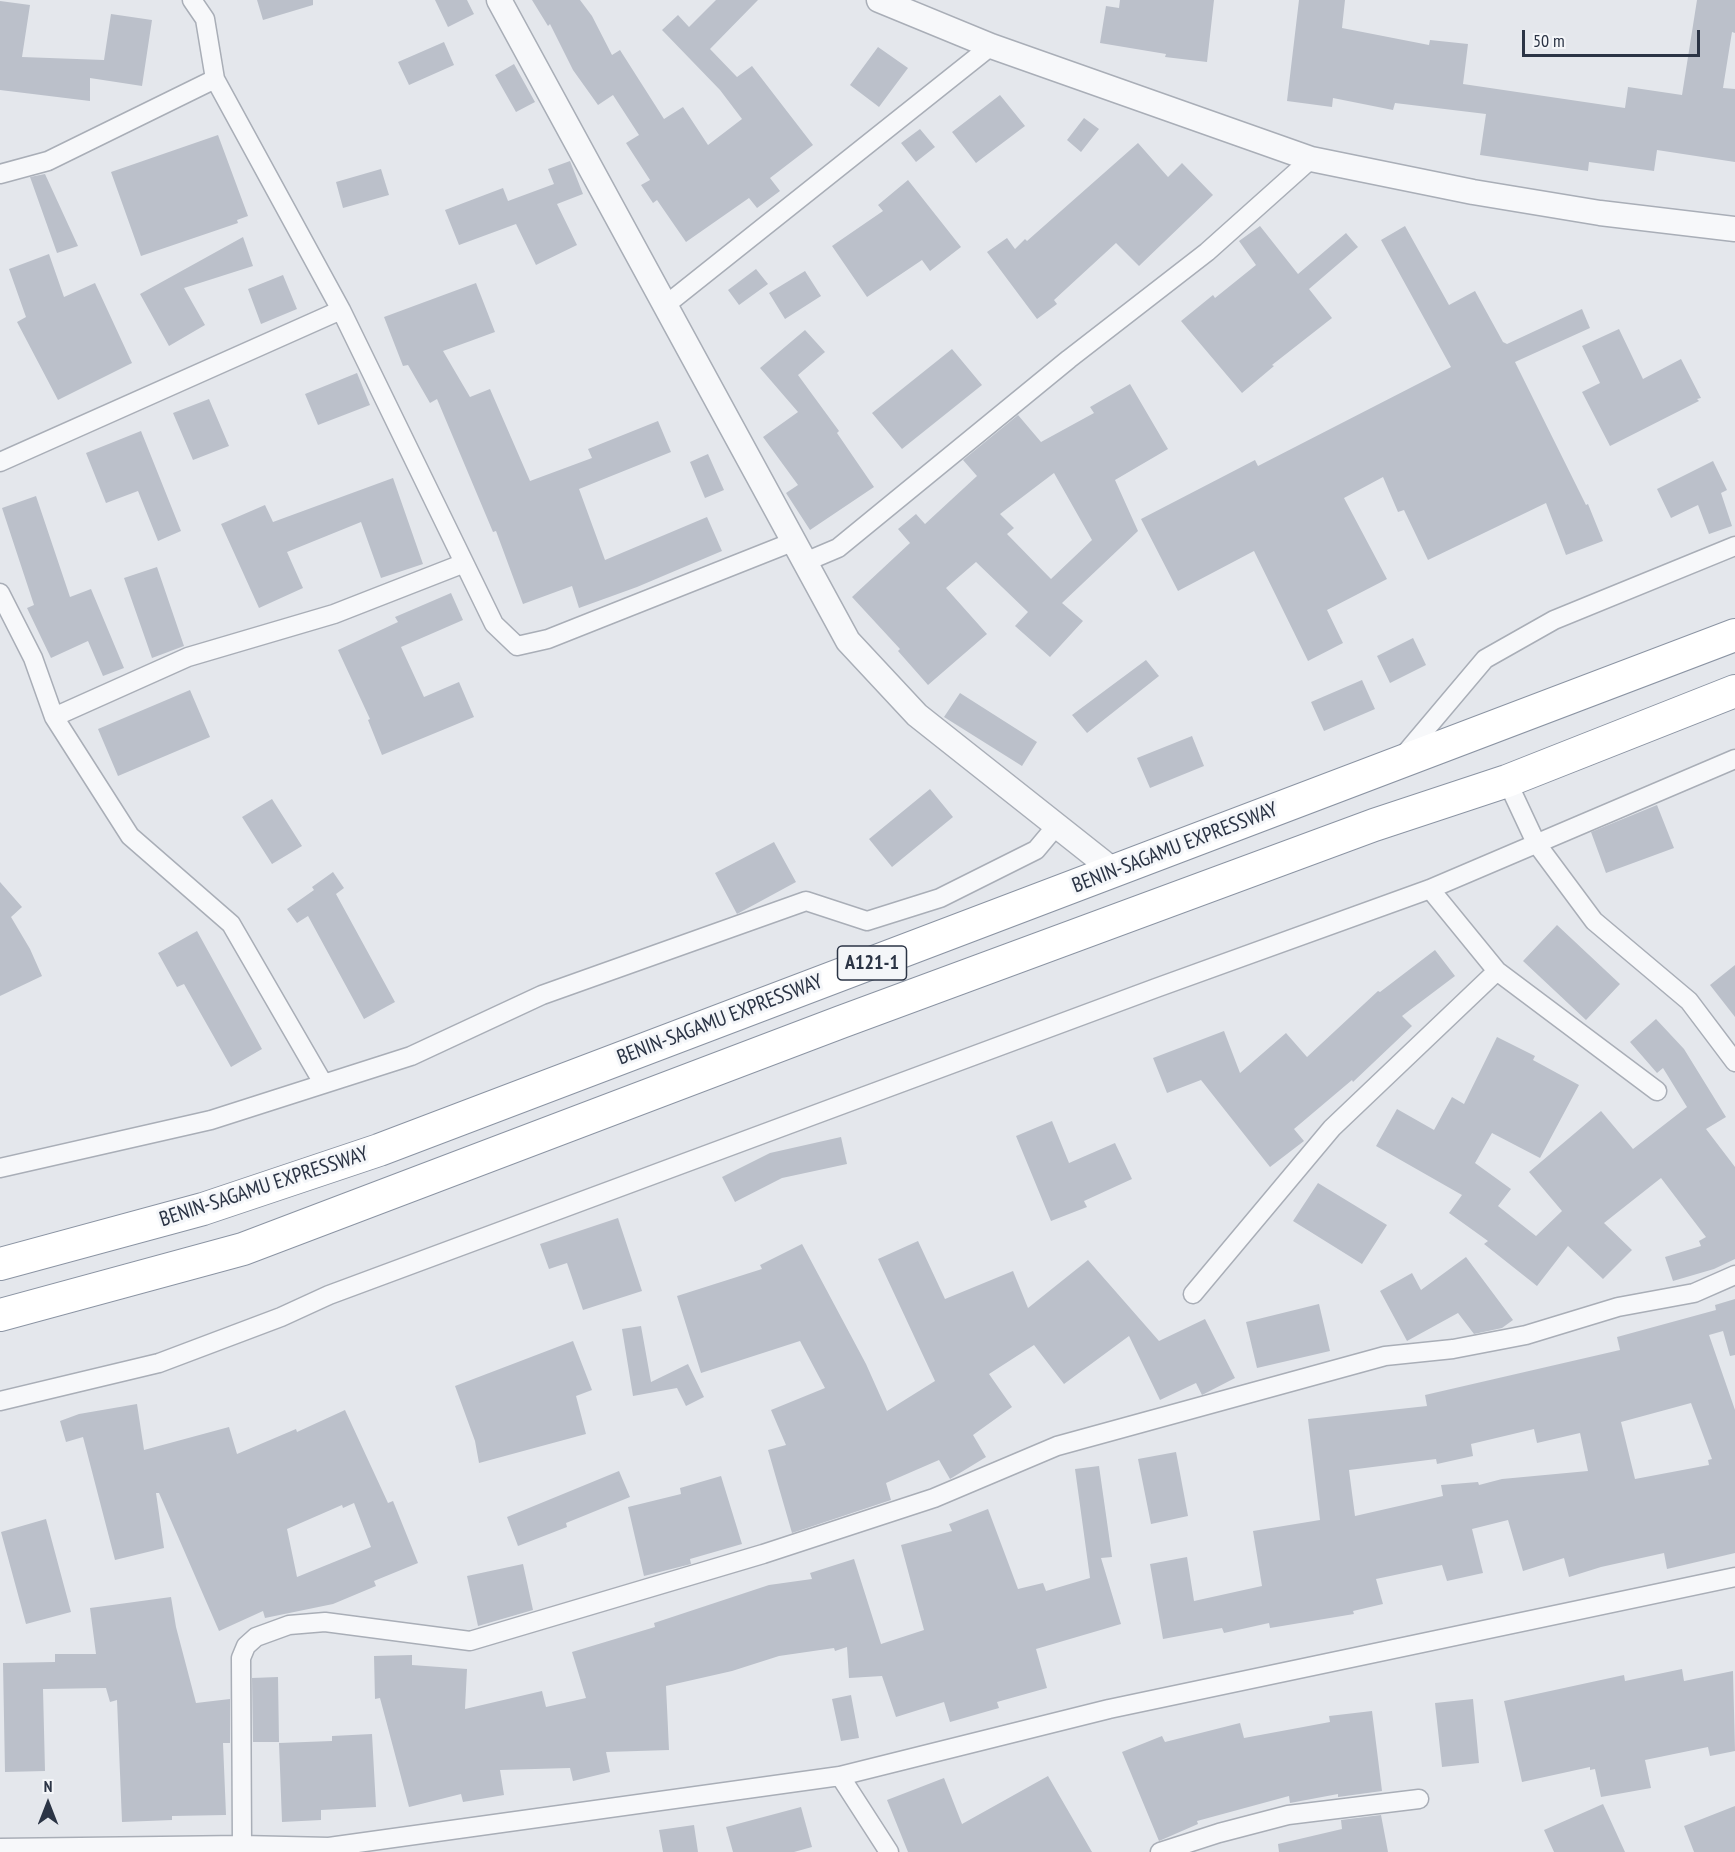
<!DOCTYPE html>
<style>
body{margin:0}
#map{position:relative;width:1735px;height:1852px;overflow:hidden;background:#e4e7ec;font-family:"PT Sans Narrow",sans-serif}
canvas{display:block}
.north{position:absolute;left:18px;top:1774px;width:60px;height:60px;-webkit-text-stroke:4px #f4f6f9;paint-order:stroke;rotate:0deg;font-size:16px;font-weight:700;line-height:24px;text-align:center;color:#2b3445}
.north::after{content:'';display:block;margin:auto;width:21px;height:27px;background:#2b3445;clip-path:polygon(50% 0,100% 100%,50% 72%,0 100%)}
.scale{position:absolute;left:1522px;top:30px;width:178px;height:27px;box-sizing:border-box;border:3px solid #2b3445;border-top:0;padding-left:8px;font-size:18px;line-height:21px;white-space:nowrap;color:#2b3445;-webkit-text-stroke:4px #f4f6f9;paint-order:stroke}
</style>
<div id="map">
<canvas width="1735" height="1852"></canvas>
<div class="north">N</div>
<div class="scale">50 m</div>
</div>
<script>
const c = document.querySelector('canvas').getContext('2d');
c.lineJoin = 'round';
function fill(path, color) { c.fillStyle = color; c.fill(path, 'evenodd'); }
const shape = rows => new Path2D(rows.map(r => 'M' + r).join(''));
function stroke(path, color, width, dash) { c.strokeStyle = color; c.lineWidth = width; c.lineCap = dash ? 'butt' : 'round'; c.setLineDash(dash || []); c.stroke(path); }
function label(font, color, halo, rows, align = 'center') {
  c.font = font + ' "PT Sans Narrow",sans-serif'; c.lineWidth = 6; c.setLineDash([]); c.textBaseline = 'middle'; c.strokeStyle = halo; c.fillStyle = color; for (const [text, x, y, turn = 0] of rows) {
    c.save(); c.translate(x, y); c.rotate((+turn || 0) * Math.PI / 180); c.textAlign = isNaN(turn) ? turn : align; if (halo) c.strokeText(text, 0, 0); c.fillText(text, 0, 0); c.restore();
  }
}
fill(shape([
 [257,0,313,0,313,5,263,20],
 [435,0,467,0,474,14,448,27],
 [532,0,580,0,592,16,612,55,620,50,664,119,683,107,708,145,742,119,720,90,662,30,678,15,689,27,716,0,758,0,710,49,737,77,752,66,813,145,770,178,780,191,757,208,749,198,686,242,657,200,653,203,641,185,650,180,626,143,639,135,613,95,598,105,573,70,550,24,548,26],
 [1120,0,1214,0,1207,62,1165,57,1166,54,1100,43,1106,6,1119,8],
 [1299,0,1345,0,1342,28,1429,45,1430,40,1468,44,1463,84,1625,108,1628,87,1682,95,1697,0,1735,0,1735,33,1732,32,1723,88,1735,89,1735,162,1657,150,1654,171,1589,162,1588,171,1480,155,1486,114,1395,103,1393,110,1333,98,1332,107,1287,101],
 [0,1,30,5,22,57,104,60,111,14,152,20,142,86,90,78,90,101,0,90],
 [444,42,454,65,409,85,398,62],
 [878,47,908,68,879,107,850,85],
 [514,64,535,102,516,112,495,75],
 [1000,95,1025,126,976,163,952,132],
 [1084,118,1099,129,1081,152,1067,140],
 [920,129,935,147,916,162,901,143],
 [218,135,248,216,237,220,238,223,141,256,111,172],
 [1138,143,1168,177,1182,163,1213,195,1139,266,1116,243,1054,300,1057,304,1037,319,987,252,1007,238,1015,249,1025,239,1027,241],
 [570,161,583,194,557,204,577,245,536,265,516,224,459,245,445,210,503,188,508,201,554,184,548,169],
 [381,169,389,195,343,208,336,182],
 [45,174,78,246,57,253,30,177],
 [908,180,961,247,930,271,922,260,867,297,832,246,883,211,878,205],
 [1260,226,1298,274,1346,233,1358,247,1309,289,1332,318,1272,365,1274,366,1242,393,1181,321,1213,295,1215,298,1256,265,1239,241],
 [1405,226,1449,305,1475,291,1503,342,1507,344,1582,309,1590,328,1515,362,1586,505,1588,504,1603,541,1566,555,1546,503,1428,560,1404,510,1398,512,1383,477,1344,498,1387,579,1327,610,1343,643,1308,661,1254,551,1178,591,1141,519,1255,460,1258,466,1451,367,1381,240],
 [243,237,253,266,184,288,205,325,169,346,140,294],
 [49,254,64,297,95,283,132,363,58,400,17,322,26,317,9,269],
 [756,269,768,284,739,305,728,290],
 [805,271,821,296,785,319,769,293],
 [283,275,297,309,261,324,248,289],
 [476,283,495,332,443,351,470,397,490,389,530,481,592,458,588,449,658,421,671,452,579,489,605,560,707,517,722,551,637,587,579,608,572,586,523,604,496,531,493,532,437,399,430,403,408,365,403,366,384,317],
 [1619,329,1643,379,1681,359,1701,398,1697,399,1699,401,1610,446,1582,392,1600,383,1582,346],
 [805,330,825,352,798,375,839,431,837,433,874,487,810,530,786,493,798,485,763,437,798,412,760,368],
 [952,349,982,385,902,449,872,413],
 [357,373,370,405,318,425,305,394],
 [1130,384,1168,449,1115,480,1138,531,1062,603,1083,621,1050,657,1015,626,1028,612,976,562,946,588,987,634,928,685,898,651,900,649,852,597,910,543,898,529,916,514,925,524,977,476,963,460,1018,415,1041,442,1094,413,1090,407],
 [1054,473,1092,540,1051,579,1007,534,1014,528,1000,514],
 [209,399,229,446,193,460,173,413],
 [141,431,181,531,158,541,138,491,106,503,86,453],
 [708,454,724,490,705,498,690,462],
 [1713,461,1727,490,1721,493,1732,526,1709,534,1698,505,1671,518,1657,489],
 [393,478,423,564,381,578,361,522,287,552,303,588,259,608,221,524,265,505,273,522],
 [36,496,70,597,91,589,124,668,103,676,88,641,51,658,27,608,34,605,2,508],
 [157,567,184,646,152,658,124,578],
 [451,593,463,620,401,647,424,697,459,682,474,717,382,755,368,720,370,719,338,650,398,622,395,617],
 [1413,638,1426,665,1390,683,1377,656],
 [1146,660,1159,676,1087,733,1072,715],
 [1362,680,1375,709,1324,731,1311,702],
 [190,690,210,737,118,776,98,729],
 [960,693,1037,742,1022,766,944,717],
 [1192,736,1204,766,1150,788,1137,758],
 [930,789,953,817,892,867,869,839],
 [272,799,302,846,272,864,242,817],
 [1657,805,1674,848,1606,873,1591,832],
 [774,842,796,882,737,914,715,873],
 [333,872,344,888,336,894,395,1002,364,1019,308,916,297,923,287,909,314,890,312,887],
 [0,882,22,907,11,917,30,949,42,976,0,996],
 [1557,925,1620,984,1586,1020,1523,961],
 [197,931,262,1049,231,1067,184,984,177,987,158,953],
 [1435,950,1455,976,1402,1016,1412,1026,1353,1082,1352,1080,1294,1129,1304,1141,1270,1167,1201,1080,1167,1093,1153,1058,1224,1031,1240,1073,1286,1033,1307,1057,1378,991,1380,992],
 [1735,965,1735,1017,1710,985],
 [1656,1019,1684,1049,1726,1117,1706,1129,1735,1167,1735,1259,1714,1269,1673,1281,1665,1257,1701,1246,1699,1241,1706,1237,1661,1178,1604,1223,1632,1250,1603,1279,1568,1246,1537,1286,1484,1244,1488,1241,1449,1213,1462,1195,1376,1146,1397,1109,1434,1130,1452,1097,1464,1104,1497,1037,1535,1056,1533,1060,1579,1085,1540,1158,1492,1133,1475,1163,1511,1189,1498,1206,1536,1236,1562,1211,1529,1172,1601,1111,1633,1149,1687,1107,1663,1068,1657,1073,1630,1042],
 [1052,1121,1069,1163,1115,1143,1132,1179,1084,1201,1087,1207,1051,1221,1016,1136],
 [841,1137,847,1164,782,1178,735,1202,722,1177,770,1153],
 [1318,1183,1387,1225,1362,1264,1293,1221],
 [618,1218,642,1291,583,1310,567,1263,549,1269,540,1244],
 [918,1241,945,1299,1013,1271,1028,1308,1088,1260,1159,1341,1205,1319,1235,1378,1202,1395,1196,1383,1160,1400,1129,1336,1064,1384,1034,1345,989,1374,1012,1407,973,1435,986,1457,950,1479,939,1460,886,1483,891,1500,792,1533,768,1450,786,1445,771,1410,825,1388,800,1341,701,1373,677,1296,762,1269,760,1265,802,1244,866,1364,887,1411,935,1381,878,1259],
 [1466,1257,1513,1320,1502,1328,1474,1334,1458,1313,1407,1341,1380,1291,1412,1273,1421,1290],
 [1735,1299,1735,1355,1730,1356,1723,1331,1709,1335,1735,1410,1735,1553,1667,1569,1664,1553,1601,1567,1569,1577,1564,1558,1523,1571,1508,1520,1472,1529,1483,1573,1447,1581,1442,1565,1376,1579,1383,1604,1353,1611,1354,1614,1270,1628,1269,1623,1224,1633,1222,1628,1163,1639,1150,1564,1187,1557,1194,1601,1262,1586,1253,1531,1320,1520,1308,1419,1427,1406,1425,1395,1620,1350,1617,1337,1716,1310,1715,1305],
 [1691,1403,1712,1459,1708,1460,1709,1465,1635,1479,1621,1422],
 [1534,1429,1537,1443,1580,1433,1588,1471,1502,1479,1479,1485,1478,1482,1441,1485,1443,1496,1355,1516,1349,1470,1436,1459,1437,1464,1473,1456,1471,1444],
 [1319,1304,1330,1351,1257,1368,1246,1322],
 [641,1326,651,1382,688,1364,704,1397,686,1406,677,1388,633,1396,622,1329],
 [573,1341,592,1390,576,1396,586,1434,479,1463,475,1441,455,1386],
 [137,1404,144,1450,229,1427,237,1454,296,1429,297,1432,345,1410,388,1503,393,1501,418,1563,374,1581,376,1586,333,1604,265,1618,263,1611,219,1631,159,1493,156,1493,164,1548,115,1560,83,1437,66,1442,60,1421,79,1414],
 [354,1503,371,1547,297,1577,287,1529,342,1505,343,1508],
 [1176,1452,1188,1516,1151,1524,1138,1459],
 [1099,1466,1112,1557,1101,1558,1121,1624,1036,1649,1047,1688,997,1702,999,1708,950,1722,944,1702,896,1717,882,1676,849,1678,847,1647,835,1651,834,1648,779,1656,732,1671,666,1686,669,1750,606,1752,610,1772,573,1781,570,1768,500,1770,504,1795,463,1802,461,1794,409,1807,380,1698,375,1699,374,1656,412,1655,412,1665,467,1669,465,1709,542,1691,546,1707,586,1698,572,1652,655,1627,654,1623,769,1585,812,1579,810,1573,854,1559,881,1644,924,1630,901,1545,952,1531,949,1524,988,1509,1018,1589,1043,1583,1046,1591,1090,1578,1075,1469],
 [619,1471,630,1497,566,1523,567,1527,518,1546,507,1517],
 [721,1476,742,1544,690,1559,691,1564,644,1576,628,1507,681,1494,680,1488],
 [46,1519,71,1612,26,1624,1,1532],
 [523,1564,533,1610,478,1626,467,1576],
 [171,1597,176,1627,196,1703,230,1699,230,1743,223,1743,226,1815,172,1816,172,1820,122,1822,117,1700,110,1702,106,1688,43,1689,45,1771,5,1772,3,1663,55,1662,55,1654,96,1654,90,1608],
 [1682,1669,1684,1681,1733,1671,1735,1751,1710,1756,1708,1747,1645,1760,1651,1788,1601,1797,1595,1769,1590,1770,1590,1767,1522,1782,1504,1701,1624,1675,1625,1681],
 [278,1677,279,1742,253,1742,252,1678],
 [851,1695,859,1738,841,1741,832,1699],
 [1473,1699,1479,1763,1442,1767,1435,1703],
 [1372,1711,1382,1791,1338,1797,1338,1794,1290,1803,1289,1796,1197,1821,1198,1824,1159,1841,1122,1752,1162,1736,1165,1742,1240,1723,1244,1738,1330,1722,1329,1716],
 [372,1734,376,1807,321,1810,321,1820,282,1822,279,1743,332,1741,332,1736],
 [1048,1776,1092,1852,908,1852,887,1800,944,1778,962,1824],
 [1603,1804,1625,1852,1554,1852,1544,1830],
 [1735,1806,1735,1852,1694,1852,1684,1826],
 [801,1807,812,1847,794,1852,733,1852,726,1827],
 [1381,1815,1388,1852,1279,1852,1278,1844,1342,1829,1341,1820],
 [694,1825,698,1852,663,1852,659,1830]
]), '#bbc0ca');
const minor = shape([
 [192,0,205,19,215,79,341,310,494,624,517,646,548,639,795,541],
 [0,174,48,161,215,79],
 [667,304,991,46],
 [0,462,341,310],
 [805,562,838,548,1069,359,1207,252,1311,159],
 [0,593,33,658,54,717,130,836,231,924,323,1083],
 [54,717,188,657,334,614,462,564],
 [1404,755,1485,659,1554,620,1735,546],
 [1507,781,1536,843,1594,921,1689,1001,1735,1062],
 [1430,889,1497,971,1657,1091],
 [0,1168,211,1120,411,1056,542,995,806,901,867,921,940,898,1036,850,1057,825],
 [1193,1294,1332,1128,1497,971],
 [0,1401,159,1363,281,1317,329,1295,1156,988,1430,889,1735,759],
 [840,1776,889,1852],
 [242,1845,241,1658,246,1646,256,1637,289,1625,325,1622,470,1641,763,1554,934,1498,1057,1446,1385,1356,1453,1349,1526,1335,1618,1307,1694,1293,1735,1275],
 [0,1848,242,1845,329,1847,840,1776,1109,1709,1735,1577],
 [1160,1852,1219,1833,1288,1815,1419,1799]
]);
const tertiary = shape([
 [499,0,848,641,917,715,1114,871],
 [879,0,991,46,1311,159,1473,192,1600,213,1735,229]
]);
const trunk = shape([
 [0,1264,203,1209,379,1150,1735,635],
 [0,1315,243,1249,841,1022,1374,825,1507,781,1735,691]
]);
stroke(minor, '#a9aeb7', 21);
stroke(tertiary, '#a9aeb7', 27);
stroke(trunk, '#8b94a3', 34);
stroke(minor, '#f7f8fa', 18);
stroke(tertiary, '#f7f8fa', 24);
stroke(trunk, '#fff', 32);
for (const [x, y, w] of [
 [872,963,69]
]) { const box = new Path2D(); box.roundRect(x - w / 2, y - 17, w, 34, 4.5); c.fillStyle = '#f4f6f9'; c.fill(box); stroke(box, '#2b3445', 1.5); }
label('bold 20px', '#2b3445', null, [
 ["A121-1",872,963]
]);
label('21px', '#2b3445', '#f4f6f9', [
 ["BENIN-SAGAMU EXPRESSWAY",1175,848,-21],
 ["BENIN-SAGAMU EXPRESSWAY",720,1020,-21],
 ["BENIN-SAGAMU EXPRESSWAY",264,1187,-18]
]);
</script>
